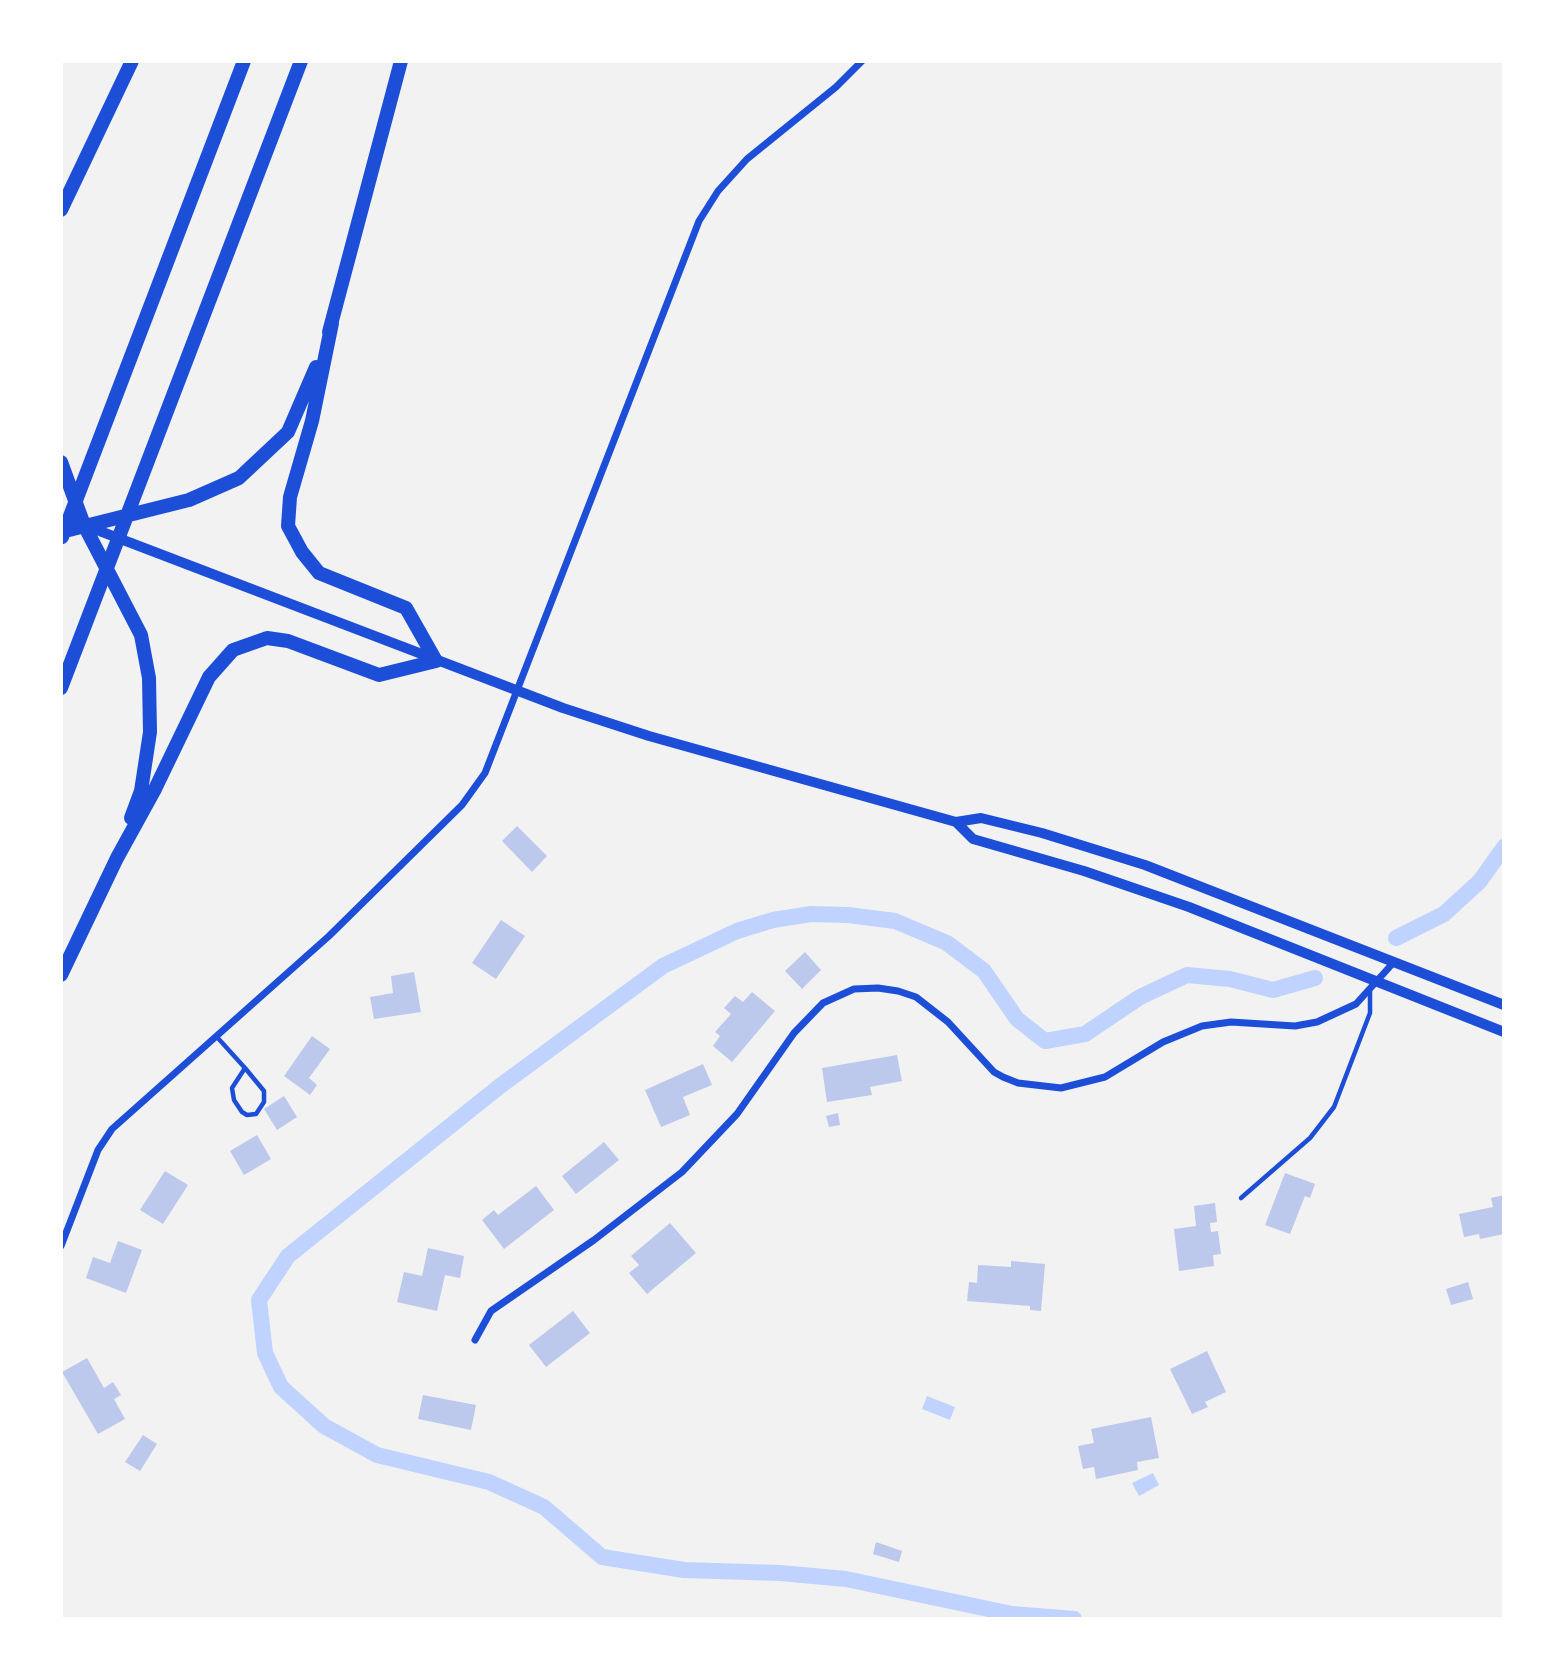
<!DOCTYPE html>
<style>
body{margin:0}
#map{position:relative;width:1565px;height:1680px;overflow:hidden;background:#f2f2f2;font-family:Lora,serif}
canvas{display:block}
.frame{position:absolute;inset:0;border:63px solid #fff;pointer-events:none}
</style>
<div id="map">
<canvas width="1565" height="1680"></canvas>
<div class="frame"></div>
</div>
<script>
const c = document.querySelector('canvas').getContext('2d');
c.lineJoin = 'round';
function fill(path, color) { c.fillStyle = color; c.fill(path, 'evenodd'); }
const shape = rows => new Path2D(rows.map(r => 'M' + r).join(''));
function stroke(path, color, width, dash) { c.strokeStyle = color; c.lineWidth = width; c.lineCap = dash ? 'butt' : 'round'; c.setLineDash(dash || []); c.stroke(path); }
fill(shape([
 [927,1396,955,1407,950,1420,922,1409],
 [1153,1473,1159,1485,1139,1496,1132,1483]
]), '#bfd3fe');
stroke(shape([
 [1396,938,1444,914,1480,881,1504,847],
 [1074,1619,1012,1614,846,1579,780,1573,684,1570,602,1557,544,1507,489,1482,377,1455,324,1426,281,1387,265,1353,259,1300,288,1256,500,1086,663,966,737,931,773,920,811,914,848,915,895,921,947,943,984,971,1017,1019,1045,1041,1085,1034,1140,997,1187,975,1230,979,1273,990,1315,978]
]), '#bfd3fe', 16);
fill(shape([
 [517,826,547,856,532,872,502,841],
 [501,920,525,936,496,979,472,963],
 [805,952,821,970,802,989,785,971],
 [414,972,421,1012,374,1019,370,997,393,993,391,976],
 [752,992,775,1011,732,1062,713,1046,720,1036,715,1032,731,1014,724,1008,735,996,743,1002],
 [312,1036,330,1049,309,1078,317,1085,310,1095,284,1076],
 [897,1055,902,1081,870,1087,872,1095,827,1102,822,1068],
 [703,1064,712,1085,683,1097,690,1115,661,1127,645,1090],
 [284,1096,297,1117,277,1130,264,1109],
 [838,1113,840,1125,829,1127,826,1116],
 [257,1135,271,1159,244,1175,230,1151],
 [604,1142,619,1160,576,1194,562,1176],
 [165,1171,188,1185,163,1224,140,1210],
 [1285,1173,1315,1184,1310,1198,1305,1196,1290,1234,1265,1225],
 [536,1186,554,1210,504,1249,482,1220,494,1210,498,1215],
 [1504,1195,1504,1234,1480,1239,1479,1234,1464,1237,1459,1214,1493,1207,1491,1198],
 [1215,1203,1217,1222,1210,1223,1211,1232,1218,1231,1221,1254,1213,1255,1214,1266,1179,1271,1174,1229,1196,1226,1194,1206],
 [670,1223,696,1253,647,1294,629,1273,639,1265,631,1256],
 [118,1241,142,1250,126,1293,86,1278,93,1257,110,1263],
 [428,1248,464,1256,460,1278,445,1275,437,1311,397,1302,404,1272,422,1276],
 [1011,1261,1045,1264,1041,1311,1030,1310,1030,1306,967,1301,969,1282,977,1283,978,1265,1011,1267],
 [1468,1282,1473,1299,1451,1305,1446,1289],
 [573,1311,590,1333,546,1367,529,1345],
 [1207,1351,1226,1392,1205,1402,1208,1407,1192,1414,1170,1369],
 [87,1358,104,1388,113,1382,121,1395,114,1399,125,1419,98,1434,62,1372],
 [423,1395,476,1405,471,1430,418,1419],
 [1151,1417,1159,1458,1137,1462,1138,1470,1096,1479,1094,1467,1083,1469,1078,1446,1094,1443,1091,1429],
 [143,1435,157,1444,140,1471,125,1462],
 [876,1542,902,1551,899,1562,873,1554]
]), '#bdc9ec');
stroke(shape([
 [216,1036,245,1068,264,1091,264,1102,256,1114,247,1115,242,1112,234,1100,232,1088,245,1068],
 [1241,1198,1310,1138,1334,1107,1370,1013,1370,990]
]), '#1d4ed8', 4.5);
stroke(shape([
 [61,1246,98,1150,112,1129,329,936,462,805,485,773,699,221,718,191,747,159,836,87,862,61],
 [475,1340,491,1311,594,1240,682,1172,737,1114,794,1033,823,1003,854,989,878,988,898,991,916,997,948,1022,994,1072,1003,1077,1018,1083,1061,1088,1105,1077,1163,1042,1202,1026,1231,1022,1295,1026,1317,1022,1356,1004,1394,962]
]), '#1d4ed8', 7);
stroke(shape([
 [84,525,563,708,649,736,956,822,981,818,1042,833,1145,865,1504,1005],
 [956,822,973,839,1084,871,1189,907,1504,1032]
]), '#1d4ed8', 10);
stroke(shape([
 [61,210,132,61],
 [329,332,401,61],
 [61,462,84,525,141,635,149,678,150,732,141,791,131,818],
 [61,532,189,500,239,478,288,432,316,367],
 [62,537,244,61],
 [61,688,301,61],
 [61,975,117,858,155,789,209,677,233,650,267,638,288,641,379,675,436,661,406,608,319,573,302,552,288,526,290,497,312,421,332,323]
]), '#1d4ed8', 14);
</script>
